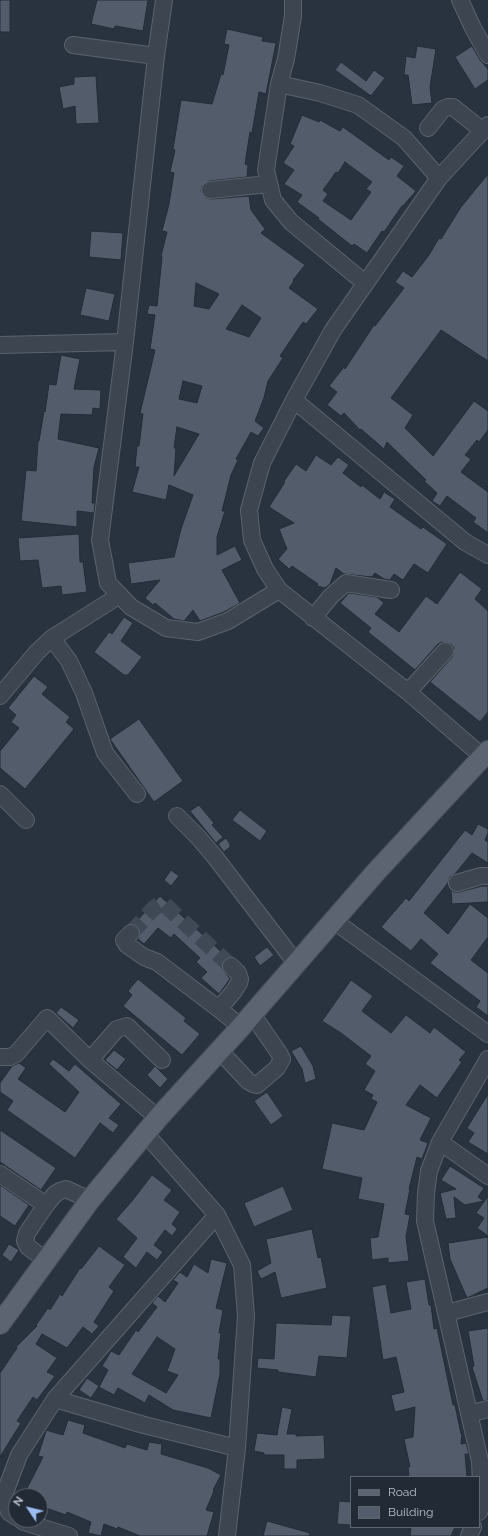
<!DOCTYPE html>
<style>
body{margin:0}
#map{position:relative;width:488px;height:1536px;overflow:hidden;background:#293340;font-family:Raleway,sans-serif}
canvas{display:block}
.legend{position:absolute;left:350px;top:1476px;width:130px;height:52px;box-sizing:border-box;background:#222a35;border:1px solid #5f6671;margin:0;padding:5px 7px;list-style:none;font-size:12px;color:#bac0ca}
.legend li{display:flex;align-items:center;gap:8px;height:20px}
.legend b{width:20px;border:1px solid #5f6671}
.north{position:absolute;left:8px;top:1488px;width:40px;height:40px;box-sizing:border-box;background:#222a35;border:1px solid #5f6671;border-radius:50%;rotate:305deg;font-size:11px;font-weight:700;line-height:16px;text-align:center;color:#bac0ca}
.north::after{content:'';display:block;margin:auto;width:14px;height:18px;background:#9abcef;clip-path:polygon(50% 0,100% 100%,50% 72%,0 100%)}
</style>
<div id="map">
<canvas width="488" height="1536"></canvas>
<ul class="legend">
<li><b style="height:5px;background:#5b6470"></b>Road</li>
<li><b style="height:11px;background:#535c6a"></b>Building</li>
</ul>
<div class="north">N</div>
</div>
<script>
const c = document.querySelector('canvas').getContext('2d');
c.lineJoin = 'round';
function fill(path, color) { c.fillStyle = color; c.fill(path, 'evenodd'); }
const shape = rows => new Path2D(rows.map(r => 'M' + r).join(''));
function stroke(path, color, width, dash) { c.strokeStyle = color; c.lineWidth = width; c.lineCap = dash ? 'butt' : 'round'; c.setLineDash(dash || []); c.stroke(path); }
const building = shape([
 [0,0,10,0,10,32,0,32,0,0],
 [97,0,148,0,143,31,115,26,114,29,91,24,97,0],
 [227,29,263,37,262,41,276,43,266,94,259,92,252,133,250,132,245,164,248,165,247,177,209,181,202,186,201,191,206,198,211,199,249,196,251,210,265,229,261,233,305,265,293,280,294,281,289,288,318,309,306,324,303,322,280,356,283,358,268,381,264,398,255,421,264,428,258,436,251,432,236,459,238,460,231,475,222,511,225,511,217,537,217,555,235,546,242,560,222,570,240,603,224,612,200,621,193,610,184,621,174,619,155,603,153,605,145,598,160,580,131,584,128,563,174,557,181,529,193,495,169,485,166,500,132,492,139,467,135,467,137,446,139,446,143,414,140,413,155,350,150,349,155,315,147,314,149,305,157,306,162,257,161,256,167,232,162,231,169,204,174,173,170,172,175,150,173,149,181,100,212,104,221,74,223,75,229,45,224,44,227,29],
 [196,283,219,294,209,309,194,306,196,283],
 [242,305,261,318,249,337,226,329,242,305],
 [183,381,202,386,197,403,179,399,183,381],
 [177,427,199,434,174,476,176,448,174,448,177,427],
 [417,46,436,49,430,87,432,103,412,105,408,75,404,75,406,56,415,58,417,46],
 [472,46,480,60,488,69,488,80,475,89,455,57,472,46],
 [341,62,366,81,374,70,385,78,371,96,335,70,341,62],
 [96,76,99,123,76,124,75,106,63,109,59,87,74,84,74,77,96,76],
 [302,115,319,122,320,120,340,131,343,127,389,160,391,157,404,166,397,176,416,191,403,206,402,206,384,232,382,231,367,253,354,244,352,246,318,219,319,218,297,202,302,195,284,184,294,170,283,163,294,146,290,144,302,115],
 [345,162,372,182,366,189,371,192,351,220,323,201,328,194,323,190,336,172,338,173,345,162],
 [488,174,488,361,441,330,391,398,413,415,405,428,433,456,474,401,488,411,488,430,479,442,477,440,465,455,471,459,461,472,488,492,488,533,473,522,476,518,447,496,440,506,432,501,437,493,424,481,426,480,387,442,384,449,361,429,360,430,344,413,341,416,327,405,337,392,329,386,344,367,345,369,374,325,375,326,404,288,395,282,403,271,412,277,429,255,439,238,441,239,461,207,488,174],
 [91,231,123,233,121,260,89,257,91,231],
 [86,288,115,294,109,321,80,315,86,288],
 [61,355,80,359,74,389,101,390,100,409,93,408,92,415,61,414,58,439,99,448,94,467,92,503,95,503,94,513,77,511,77,527,21,521,26,470,36,471,38,441,39,441,44,411,45,412,49,384,56,385,61,355],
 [316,455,331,465,338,457,349,465,343,473,361,487,362,485,380,499,384,492,395,499,390,507,421,529,423,527,447,544,428,573,414,564,403,580,394,574,390,580,384,579,375,573,372,577,344,574,336,568,330,584,325,588,317,586,318,584,292,566,289,569,278,559,287,549,279,529,294,523,269,507,285,482,284,481,296,464,306,471,316,455],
 [79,534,80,562,83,562,87,592,62,595,61,586,42,588,38,560,20,561,18,538,79,534],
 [460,572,482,589,475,599,488,611,488,712,480,722,430,682,452,657,454,648,451,644,442,642,438,644,415,670,368,632,371,628,340,603,349,593,377,597,384,603,375,614,399,632,426,596,437,604,460,572],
 [124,617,133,623,121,641,142,657,128,675,124,675,94,652,109,632,112,634,124,617],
 [34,676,48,687,42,694,70,717,66,722,74,729,25,789,0,768,0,751,19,728,11,722,16,715,8,708,34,676],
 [139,719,183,781,154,802,110,739,139,719],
 [199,805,214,823,212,825,223,837,216,843,190,811,199,805],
 [240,810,267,831,260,841,232,820,240,810],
 [478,824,488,829,488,833,485,840,488,842,488,863,472,853,455,874,450,877,448,883,424,913,448,934,470,904,488,918,488,937,471,960,488,973,488,1016,476,1007,480,1001,430,963,438,954,421,939,411,951,381,927,406,898,409,901,465,830,472,835,478,824],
 [226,838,230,844,230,847,224,852,218,844,226,838],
 [171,870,179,876,171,886,164,880,171,870],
 [482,886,488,886,488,902,452,904,451,890,454,892,459,892,482,886],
 [160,896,227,957,222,963,222,968,230,979,219,994,201,978,207,972,196,962,200,958,174,934,171,938,158,928,144,944,138,939,140,931,138,927,134,924,160,896],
 [267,947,274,955,260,966,254,957,267,947],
 [138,979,186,1018,184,1021,200,1034,182,1055,123,1006,132,995,128,991,138,979],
 [351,980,373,996,362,1011,391,1033,406,1015,430,1033,434,1027,466,1052,459,1060,462,1062,437,1098,420,1085,406,1105,431,1118,420,1140,428,1143,422,1159,417,1157,409,1189,410,1189,405,1214,410,1215,406,1237,409,1261,388,1263,388,1258,372,1260,370,1238,378,1237,384,1204,358,1199,362,1178,322,1169,332,1123,364,1130,377,1102,371,1099,373,1095,364,1090,375,1071,365,1064,371,1056,341,1033,322,1021,351,980],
 [61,1007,79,1020,73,1028,56,1013,61,1007],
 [301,1046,313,1066,316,1079,305,1083,302,1069,291,1051,301,1046],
 [114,1050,126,1059,117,1070,105,1060,114,1050],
 [53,1059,69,1071,75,1064,121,1104,109,1118,119,1125,113,1133,100,1123,75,1158,7,1110,13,1101,0,1092,0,1083,12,1066,19,1063,26,1068,18,1079,65,1112,79,1092,49,1064,53,1059],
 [155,1066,168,1079,160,1088,147,1075,155,1066],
 [267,1092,283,1116,271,1125,254,1101,267,1092],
 [488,1094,488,1154,468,1142,474,1133,467,1128,488,1094],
 [0,1130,56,1168,41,1190,0,1162,0,1130],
 [450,1166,484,1188,478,1197,484,1201,465,1205,454,1197,456,1218,446,1219,440,1193,456,1189,441,1180,450,1166],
 [152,1175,172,1190,164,1200,180,1212,172,1224,177,1229,172,1236,165,1230,154,1245,163,1252,157,1260,147,1252,136,1268,123,1257,137,1238,116,1219,132,1201,152,1175],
 [0,1185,29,1205,15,1226,0,1216,0,1185],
 [283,1186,293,1210,254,1227,244,1203,283,1186],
 [488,1196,488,1236,477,1228,484,1218,476,1213,488,1196],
 [312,1229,318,1258,321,1257,327,1288,281,1298,275,1272,261,1279,257,1271,271,1263,266,1239,312,1229],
 [488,1237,488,1288,467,1298,450,1259,448,1243,488,1237],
 [9,1244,19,1250,11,1262,2,1255,9,1244],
 [99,1246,125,1265,109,1287,114,1291,94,1322,99,1326,92,1334,83,1327,67,1348,42,1334,36,1344,57,1358,47,1372,55,1376,37,1400,33,1397,17,1421,21,1423,0,1457,0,1373,17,1348,16,1347,37,1326,36,1325,48,1308,50,1310,60,1294,62,1296,80,1268,81,1269,99,1246],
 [211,1259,227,1263,216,1308,223,1310,219,1333,221,1333,218,1359,220,1359,220,1374,211,1418,173,1410,149,1395,145,1403,118,1388,114,1395,99,1387,108,1370,102,1366,111,1351,119,1355,136,1330,138,1332,157,1307,152,1303,158,1296,165,1302,178,1283,173,1280,180,1272,187,1277,194,1264,208,1273,211,1259],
 [157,1337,175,1349,167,1371,178,1375,166,1393,132,1374,157,1337],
 [425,1279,429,1305,431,1305,434,1329,437,1328,453,1405,455,1405,461,1434,462,1434,461,1444,466,1443,469,1454,465,1454,467,1477,409,1477,408,1467,410,1467,404,1439,413,1437,415,1407,395,1412,391,1395,404,1392,396,1357,383,1360,372,1287,386,1284,391,1313,411,1309,406,1282,425,1279],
 [332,1315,351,1316,347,1358,319,1356,316,1377,278,1372,278,1370,257,1368,258,1358,274,1359,276,1323,331,1325,332,1315],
 [488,1328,488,1400,483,1401,472,1367,474,1366,468,1331,488,1328],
 [87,1378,99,1386,91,1398,79,1390,87,1378],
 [282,1407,292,1409,287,1434,296,1434,296,1436,324,1435,325,1459,297,1460,297,1469,284,1469,284,1455,264,1455,264,1453,254,1451,257,1433,277,1435,282,1407],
 [68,1420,85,1425,83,1433,125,1448,127,1444,147,1450,149,1442,162,1444,161,1454,208,1468,221,1475,213,1490,214,1491,206,1510,214,1512,207,1536,140,1536,118,1527,117,1529,104,1524,101,1536,88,1533,91,1522,67,1512,66,1515,40,1506,40,1496,23,1496,43,1457,38,1456,46,1431,46,1430,63,1435,68,1420],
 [339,1501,351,1502,351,1525,337,1524,339,1501],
 [267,1521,310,1533,309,1536,263,1536,267,1521],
 [411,1527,455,1527,451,1536,410,1536,411,1527]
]);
fill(building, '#535c6a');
stroke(building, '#242c37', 1);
stroke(shape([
 [131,933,154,908,162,902,231,966]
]), '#3f4855', 16, [16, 8]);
const minor = shape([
 [164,0,156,56,125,342,100,540,108,583,131,607,166,628,198,632,228,621,279,590],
 [293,0,293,16,286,59,279,84,266,170,273,200,291,222,365,283],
 [460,0,473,28,488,55],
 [73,45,156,56],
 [279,84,320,93,358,105,404,138,439,178],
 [428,128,443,109,448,107,453,107,483,131],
 [210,190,269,184],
 [0,345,125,342],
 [294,400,465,542,488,555],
 [313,618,331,596,346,583,391,590],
 [52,638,69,661,84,693,105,753,137,794],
 [408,692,445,651],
 [0,696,37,652,52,638,120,595],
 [483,757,408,692,279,590,265,569,252,540,249,510,262,463,294,400,333,330,439,178,488,125],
 [0,794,26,820],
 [177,816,198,837,215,857,296,963],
 [457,883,481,876,488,876],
 [333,920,488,1034],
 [131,933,124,940,127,945,144,957,157,962,219,1009,241,1027],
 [219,1009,234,991,239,983,240,979,238,973,231,966],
 [219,1050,248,1081,253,1084,257,1085,277,1068,282,1059,279,1053,252,1014],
 [0,1057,10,1057,16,1054,47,1018,90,1060,158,1118],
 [90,1060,117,1029,127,1026,162,1060],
 [145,1133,217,1215,242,1265,246,1316,237,1448,227,1536],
 [440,1142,488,1176],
 [0,1174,46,1205],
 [46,1260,28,1247,25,1241,27,1233,46,1205,55,1194,60,1191,66,1189,90,1200],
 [447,1313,488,1302],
 [55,1399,144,1425,237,1448],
 [469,1414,488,1409],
 [479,1512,482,1505,480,1461,425,1221,426,1193,429,1171,440,1142,488,1059],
 [16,1517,9,1512,4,1495,19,1455,55,1399,217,1215],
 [21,1520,24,1522,69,1536],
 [469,1536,473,1527]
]);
const major = shape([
 [0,1324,90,1200,158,1118,241,1027,375,873,488,751]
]);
stroke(minor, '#5b636d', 18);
stroke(major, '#474e59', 22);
stroke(minor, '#3d4550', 16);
stroke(major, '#5b6470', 20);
</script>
